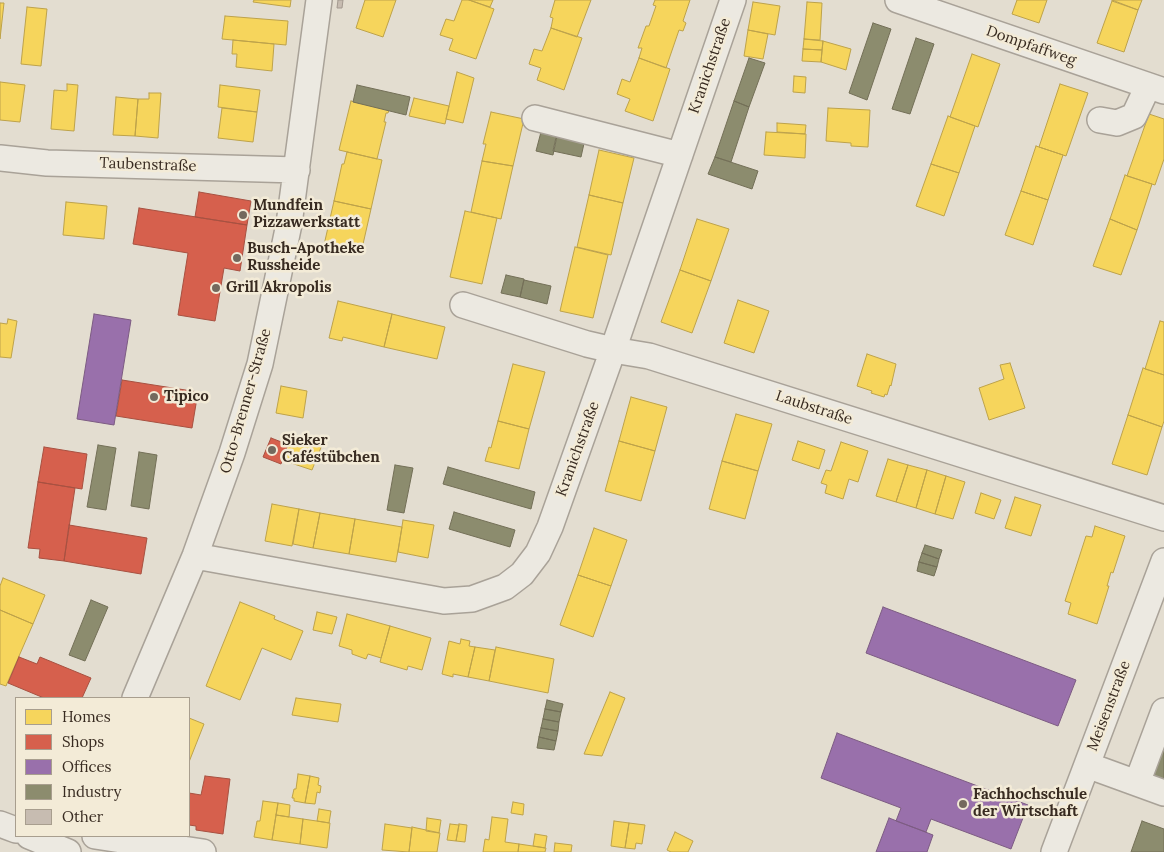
<!DOCTYPE html>
<meta charset="utf-8">
<style>
body{margin:0}
#map{position:relative;width:1164px;height:852px;overflow:hidden;background:#e3ddd0;font-family:Lora,serif}
canvas{display:block}
.legend{position:absolute;left:15px;top:697px;width:175px;height:140px;box-sizing:border-box;background:#f3ebd7;border:1px solid #a89e8e;margin:0;padding:6px 9px;list-style:none;font-size:15px;color:#382b21}
.legend li{display:flex;align-items:center;gap:10px;height:25px}
.legend b{width:25px;border:1px solid #a89e8e}
</style>
<div id="map">
<canvas width="1164" height="852"></canvas>
<ul class="legend">
<li><b style="height:14px;background:#f6d55c"></b>Homes</li>
<li><b style="height:14px;background:#d6604d"></b>Shops</li>
<li><b style="height:14px;background:#9970ab"></b>Offices</li>
<li><b style="height:14px;background:#8c8c6e"></b>Industry</li>
<li><b style="height:14px;background:#c7bcb1"></b>Other</li>
</ul>
</div>
<script>
const c = document.querySelector('canvas').getContext('2d');
c.lineJoin = 'round';
function fill(path, color) { c.fillStyle = color; c.fill(path, 'evenodd'); }
const shape = rows => new Path2D(rows.map(r => 'M' + r).join(''));
function stroke(path, color, width, dash) { c.strokeStyle = color; c.lineWidth = width; c.lineCap = dash ? 'butt' : 'round'; c.setLineDash(dash || []); c.stroke(path); }
function label(font, color, halo, rows, align = 'center') {
  c.font = font + ' Lora,serif'; c.lineWidth = 5; c.setLineDash([]); c.textBaseline = 'middle'; c.strokeStyle = halo; c.fillStyle = color; for (const [text, x, y, turn = 0] of rows) {
    c.save(); c.translate(x, y); c.rotate((+turn || 0) * Math.PI / 180); c.textAlign = isNaN(turn) ? turn : align; if (halo) c.strokeText(text, 0, 0); c.fillText(text, 0, 0); c.restore();
  }
}
const homes = shape([
 [254,0,291,0,290,7,253,2,254,0],
 [365,0,396,0,383,37,356,28,365,0],
 [462,0,469,0,494,9,476,59,449,50,453,39,440,35,446,19,454,21,462,0],
 [469,0,493,0,490,7,469,0],
 [555,0,591,0,577,37,551,28,553,18,550,17,555,0],
 [655,0,690,0,683,21,686,23,683,31,679,30,666,68,639,58,642,48,638,48,646,26,649,26,656,6,653,5,655,0],
 [1017,0,1047,0,1039,23,1012,14,1017,0],
 [1112,0,1142,0,1138,10,1112,0],
 [1112,1,1138,10,1124,52,1097,43,1112,1],
 [753,2,780,6,775,35,748,30,753,2],
 [807,2,822,3,820,40,804,39,807,2],
 [0,3,4,3,0,39,0,3],
 [27,7,47,9,41,66,21,64,27,7],
 [225,16,288,21,286,45,222,39,225,16],
 [551,28,582,38,564,90,537,80,541,68,529,64,534,49,542,51,551,28],
 [748,30,768,34,763,59,744,56,748,30],
 [804,39,823,41,822,50,803,49,804,39],
 [233,40,274,44,272,71,236,67,237,54,232,54,233,40],
 [823,41,851,49,846,70,821,62,823,41],
 [803,49,822,50,821,62,802,61,803,49],
 [972,54,1000,64,978,127,950,117,972,54],
 [639,58,670,69,653,121,625,111,630,99,617,94,622,79,630,82,639,58],
 [457,72,474,78,463,123,446,119,457,72],
 [794,76,806,77,805,93,793,92,794,76],
 [0,82,25,85,20,122,0,120,0,82],
 [67,84,78,85,74,131,51,129,54,90,67,91,67,84],
 [1060,84,1088,93,1066,156,1039,147,1060,84],
 [220,85,260,90,257,112,218,107,220,85],
 [149,93,161,93,158,138,135,136,138,99,149,99,149,93],
 [116,97,138,99,135,136,113,135,116,97],
 [414,98,449,106,445,124,409,116,414,98],
 [351,101,389,110,388,113,386,113,384,122,386,122,377,159,339,150,351,101],
 [222,108,257,112,253,142,218,138,222,108],
 [828,108,870,110,868,147,851,146,851,143,826,141,828,108],
 [491,112,524,119,513,166,482,161,486,144,483,144,491,112],
 [1149,114,1164,119,1164,159,1155,185,1127,176,1149,114],
 [948,116,975,126,959,173,931,164,948,116],
 [777,123,806,125,805,134,777,132,777,123],
 [766,132,806,134,805,158,764,155,766,132],
 [1036,146,1063,155,1048,200,1021,191,1036,146],
 [599,150,634,158,623,203,589,195,599,150],
 [347,152,382,160,371,209,334,201,342,164,344,164,347,152],
 [482,161,513,166,501,219,471,212,482,161],
 [931,164,959,173,944,216,916,206,931,164],
 [1125,175,1152,184,1137,230,1110,219,1125,175],
 [1021,191,1048,200,1033,245,1005,235,1021,191],
 [589,195,623,203,611,255,577,247,589,195],
 [334,201,371,209,361,253,324,245,334,201],
 [66,202,107,206,104,239,63,235,66,202],
 [465,211,497,218,482,284,450,277,465,211],
 [697,219,729,229,711,281,680,270,697,219],
 [1110,219,1137,230,1121,275,1093,266,1110,219],
 [575,247,608,255,593,318,560,311,575,247],
 [680,270,711,281,692,333,661,322,680,270],
 [738,300,769,311,754,353,724,343,738,300],
 [338,301,392,314,384,347,343,337,342,341,329,338,338,301],
 [392,314,445,327,437,359,384,347,392,314],
 [8,319,17,321,11,358,0,357,0,323,7,324,8,319],
 [1160,321,1164,322,1164,375,1145,369,1160,321],
 [867,354,896,364,891,386,890,385,887,395,885,394,884,397,871,393,872,391,857,386,867,354],
 [1010,363,1025,408,989,420,979,388,1004,379,1000,365,1010,363],
 [513,364,545,372,529,429,498,421,513,364],
 [1143,368,1164,375,1164,421,1162,427,1128,415,1143,368],
 [281,386,307,391,303,418,276,413,281,386],
 [631,397,667,407,655,451,619,441,631,397],
 [736,414,772,424,758,471,722,461,736,414],
 [1128,415,1162,427,1147,475,1112,464,1128,415],
 [498,421,529,429,519,469,485,461,489,447,491,448,498,421],
 [291,435,322,445,312,470,282,460,287,447,284,443,286,438,291,437,291,435],
 [619,441,655,451,641,501,605,491,619,441],
 [798,441,825,450,819,469,792,460,798,441],
 [841,442,868,451,858,482,849,479,843,499,825,493,827,485,821,483,826,470,831,471,841,442],
 [888,459,908,465,896,502,876,496,888,459],
 [722,461,758,471,745,519,709,509,722,461],
 [908,465,927,470,916,508,896,502,908,465],
 [927,470,946,476,935,514,916,508,927,470],
 [946,476,965,482,953,519,935,514,946,476],
 [981,493,1001,500,994,519,975,513,981,493],
 [1015,497,1041,505,1031,536,1005,528,1015,497],
 [272,504,299,509,292,546,265,541,272,504],
 [299,509,320,513,313,548,293,544,299,509],
 [320,513,355,519,349,554,313,548,320,513],
 [355,519,402,527,396,562,349,554,355,519],
 [403,520,434,525,428,558,398,552,403,520],
 [1095,526,1125,536,1113,573,1111,572,1107,586,1109,586,1097,624,1068,614,1071,603,1065,601,1086,536,1092,537,1095,526],
 [594,528,627,540,611,586,578,575,594,528],
 [578,575,611,586,593,637,560,625,578,575],
 [3,578,45,595,33,624,0,610,0,586,3,578],
 [240,602,275,616,274,619,303,631,291,660,262,648,240,700,206,686,240,602],
 [0,610,33,624,6,686,0,684,0,610],
 [317,612,337,617,332,634,313,630,317,612],
 [347,614,390,626,381,658,368,654,366,659,352,654,352,650,339,646,347,614],
 [390,626,431,638,422,670,408,666,407,670,380,662,390,626],
 [461,639,470,641,469,646,475,647,468,677,453,674,453,677,442,674,449,641,460,644,461,639],
 [475,647,495,650,489,681,468,677,475,647],
 [496,647,554,659,548,693,489,681,496,647],
 [610,692,625,698,602,756,584,754,610,692],
 [296,698,341,704,338,722,292,715,296,698],
 [189,718,204,724,189,762,189,718],
 [298,774,310,776,305,803,294,801,294,798,292,798,294,789,296,789,298,774],
 [310,776,319,778,318,785,321,786,320,793,317,792,315,804,305,803,310,776],
 [263,801,278,803,272,840,254,837,257,821,260,821,263,801],
 [513,802,524,804,523,815,511,813,513,802],
 [278,803,290,805,289,817,276,815,278,803],
 [319,809,331,811,329,823,317,821,319,809],
 [276,815,303,819,300,844,272,840,276,815],
 [492,817,508,819,505,842,519,844,518,852,483,852,485,839,489,840,492,817],
 [427,818,441,820,439,833,426,831,427,818],
 [303,819,330,823,327,848,300,844,303,819],
 [614,821,629,823,625,848,611,846,614,821],
 [629,823,645,825,642,844,636,843,635,849,625,848,629,823],
 [385,824,412,828,409,852,382,850,385,824],
 [450,824,459,825,456,841,447,840,450,824],
 [459,824,467,825,465,842,456,841,459,824],
 [412,827,440,833,437,852,409,852,412,827],
 [675,832,693,841,688,852,671,852,667,850,675,832],
 [535,834,547,836,545,848,533,846,535,834],
 [555,843,572,845,571,852,554,852,555,843],
 [519,844,546,848,545,852,518,852,519,844]
]);
fill(homes, '#f6d55c');
stroke(homes, '#bda24a', 1);
const shops = shape([
 [199,192,251,201,247,225,195,217,199,192],
 [139,208,247,225,240,271,224,268,215,321,178,315,188,253,133,244,139,208],
 [122,380,198,392,192,428,116,416,122,380],
 [271,438,284,443,287,447,281,464,263,457,271,438],
 [44,447,87,454,82,489,38,482,44,447],
 [38,482,75,488,64,561,39,558,40,549,28,548,38,482],
 [69,525,147,538,141,574,64,561,69,525],
 [19,657,37,664,40,657,91,678,82,698,44,698,8,683,19,657],
 [205,776,230,779,223,834,196,830,196,826,189,825,189,793,201,795,205,776]
]);
fill(shops, '#d6604d');
stroke(shops, '#a75040', 1);
const offices = shape([
 [94,314,131,320,114,425,77,419,94,314],
 [883,607,1076,680,1058,726,866,653,883,607],
 [837,733,1028,805,1011,849,931,819,926,832,896,821,901,808,821,778,837,733],
 [889,818,933,835,927,852,876,852,889,818]
]);
fill(offices, '#9970ab');
stroke(offices, '#7c5b82', 1);
const industry = shape([
 [873,23,891,29,867,100,849,93,873,23],
 [916,38,934,44,910,114,892,109,916,38],
 [749,58,765,63,749,107,734,101,749,58],
 [357,85,410,97,406,115,353,102,357,85],
 [734,101,749,107,731,162,715,157,734,101],
 [541,132,557,136,553,155,536,151,541,132],
 [557,133,585,139,581,157,553,151,557,133],
 [715,157,758,171,752,189,708,174,715,157],
 [506,275,524,279,520,297,501,293,506,275],
 [524,280,551,286,547,304,520,297,524,280],
 [98,445,116,448,106,510,87,507,98,445],
 [139,452,157,455,149,509,131,506,139,452],
 [395,465,413,468,404,513,387,510,395,465],
 [448,467,535,492,531,509,443,484,448,467],
 [454,512,515,530,510,547,449,529,454,512],
 [925,545,942,550,939,559,922,553,925,545],
 [922,553,939,559,937,567,919,562,922,553],
 [919,562,937,567,934,576,917,571,919,562],
 [91,600,108,607,85,661,69,655,91,600],
 [547,700,563,704,561,712,545,709,547,700],
 [545,709,561,712,559,722,543,719,545,709],
 [543,719,559,722,558,731,541,728,543,719],
 [541,728,558,731,556,741,539,737,541,728],
 [539,737,556,741,554,750,537,748,539,737],
 [1164,744,1164,786,1150,780,1164,744],
 [1142,821,1164,829,1164,852,1131,852,1142,821]
]);
fill(industry, '#8c8c6e');
stroke(industry, '#736f57', 1);
const building = shape([
 [338,0,343,0,342,8,337,8,338,0]
]);
fill(building, '#c7bcb1');
stroke(building, '#a3998f', 1);
const minor = shape([
 [898,0,1164,91],
 [535,118,680,155],
 [1100,120,1117,123,1134,116,1148,86],
 [0,158,47,163,297,170],
 [463,305,587,344,613,350,649,356,1164,518],
 [195,556,444,601,472,599,505,587,522,574,538,553,550,527,613,350,733,0],
 [135,698,195,556,232,453,260,364,289,224,319,0],
 [1087,765,1164,793],
 [1137,783,1164,711],
 [0,824,16,830],
 [29,836,68,852],
 [95,836,203,852],
 [1054,852,1164,561]
]);
stroke(minor, '#a9a298', 28);
stroke(minor, '#ece9e1', 25);
for (const [x, y, r, color] of [
 [243,215,5,"#74695e"],
 [237,258,5,"#74695e"],
 [216,288,5,"#74695e"],
 [154,397,5,"#74695e"],
 [272,450,5,"#74695e"],
 [963,804,5,"#74695e"]
]) { const dot = new Path2D(); dot.arc(x, y, r, 0, 2 * Math.PI); c.fillStyle = color; c.fill(dot); stroke(dot, '#f3ebd7', 2); }
label('15px', '#382b21', '#f3ebd7', [
 ["Dompfaffweg",1031,46,19],
 ["Kranichstraße",710,66,-71],
 ["Taubenstraße",148,165,2],
 ["Otto-Brenner-Straße",246,401,-74],
 ["Laubstraße",814,408,18],
 ["Kranichstraße",578,449,-70],
 ["Meisenstraße",1109,706,-69]
]);
label('bold 15px', '#382b21', '#f3ebd7', [
 ["Mundfein",253,206],
 ["Pizzawerkstatt",253,223],
 ["Busch-Apotheke",247,249],
 ["Russheide",247,266],
 ["Grill Akropolis",226,288],
 ["Tipico",164,397],
 ["Sieker",282,441],
 ["Caféstübchen",282,458],
 ["Fachhochschule",973,795],
 ["der Wirtschaft",973,812]
], 'left');
</script>
